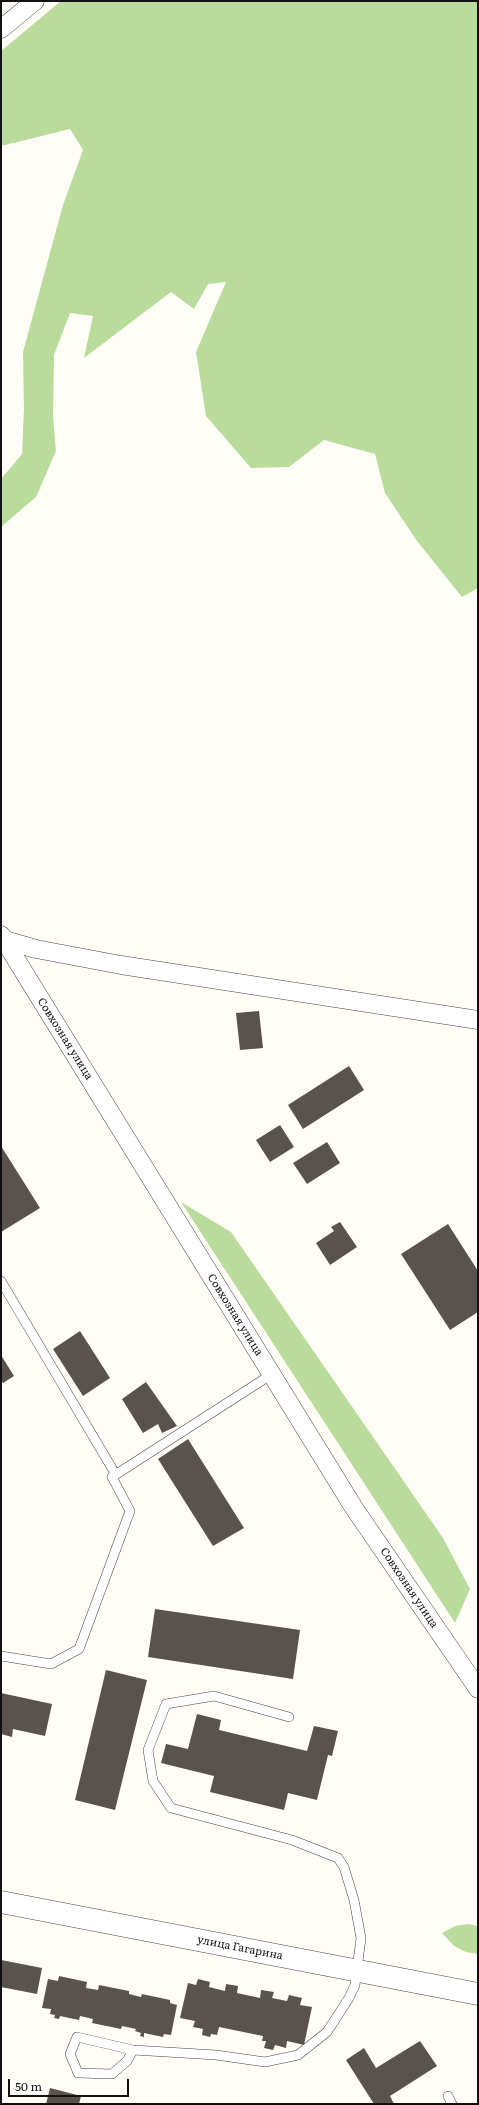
<!DOCTYPE html>
<meta charset="utf-8">
<style>
body{margin:0}
#map{position:relative;width:479px;height:2105px;overflow:hidden;background:#fffdf5;font-family:Literata,serif}
canvas{display:block}
.frame{position:absolute;inset:0;border:2px solid #111;pointer-events:none}
.scale{position:absolute;left:8px;top:2079px;width:121px;height:18px;box-sizing:border-box;border:2px solid #111;border-top:0;padding-left:5px;font-size:12px;line-height:14px;white-space:nowrap;color:#111;-webkit-text-stroke:3px #fff;paint-order:stroke}
</style>
<div id="map">
<canvas width="479" height="2105"></canvas>
<div class="frame"></div>
<div class="scale">50 m</div>
</div>
<script>
const c = document.querySelector('canvas').getContext('2d');
c.lineJoin = 'round';
function fill(path, color) { c.fillStyle = color; c.fill(path, 'evenodd'); }
const shape = rows => new Path2D(rows.map(r => 'M' + r).join(''));
function stroke(path, color, width, dash) { c.strokeStyle = color; c.lineWidth = width; c.lineCap = dash ? 'butt' : 'round'; c.setLineDash(dash || []); c.stroke(path); }
function label(font, color, halo, rows, align = 'center') {
  c.font = font + ' Literata,serif'; c.lineWidth = 4; c.setLineDash([]); c.textBaseline = 'middle'; c.strokeStyle = halo; c.fillStyle = color; for (const [text, x, y, turn = 0] of rows) {
    c.save(); c.translate(x, y); c.rotate((+turn || 0) * Math.PI / 180); c.textAlign = isNaN(turn) ? turn : align; if (halo) c.strokeText(text, 0, 0); c.fillText(text, 0, 0); c.restore();
  }
}
fill(shape([
 [61,1,478,1,478,588,462,597,417,541,385,493,375,454,324,440,289,467,251,468,206,416,196,352,226,282,208,284,194,309,171,292,84,358,93,316,70,313,54,355,53,417,56,451,36,497,1,527,1,479,22,454,24,409,23,352,63,205,83,150,70,129,1,146,1,51],
 [181,1202,231,1232,443,1538,470,1589,455,1623],
 [468,1924,478,1926,478,1954,466,1952,454,1946,442,1933,455,1926]
]), '#b9dc9c');
fill(shape([
 [259,1011,263,1048,240,1050,236,1013],
 [349,1066,364,1090,303,1129,288,1105],
 [280,1125,294,1147,270,1162,256,1140],
 [327,1142,340,1163,307,1184,293,1163],
 [1,1146,40,1208,1,1232],
 [340,1222,357,1247,330,1265,316,1243,334,1231,331,1227],
 [448,1224,478,1271,478,1312,450,1330,401,1254],
 [80,1331,110,1378,83,1396,53,1349],
 [1,1355,14,1376,3,1383,1,1381],
 [146,1382,177,1426,162,1433,158,1424,143,1433,122,1399],
 [188,1439,244,1528,213,1546,158,1459],
 [155,1609,300,1630,293,1679,148,1657],
 [106,1670,147,1680,115,1810,75,1800],
 [1,1693,52,1704,45,1736,13,1729,12,1737,1,1734],
 [197,1714,221,1720,219,1730,307,1751,314,1726,338,1731,332,1756,328,1755,317,1800,288,1793,284,1810,210,1792,214,1776,161,1763,166,1744,188,1749],
 [1,1960,42,1968,37,1994,1,1987],
 [59,1976,87,1982,86,1988,98,1990,99,1985,129,1991,129,1994,141,1997,142,1994,170,2000,170,2003,177,2005,171,2035,164,2034,163,2037,144,2033,144,2037,140,2036,141,2033,135,2031,136,2029,122,2026,121,2029,92,2023,93,2019,80,2016,79,2020,60,2016,59,2019,54,2018,55,2015,50,2014,51,2009,42,2008,48,1979,58,1981],
 [198,1979,210,1982,209,1987,225,1991,226,1984,238,1986,237,1993,260,1998,261,1990,274,1992,272,1998,287,2001,289,1995,302,1998,300,2005,312,2007,304,2045,287,2041,286,2048,275,2045,273,2050,264,2048,266,2041,262,2041,263,2036,219,2027,217,2035,211,2034,210,2037,202,2035,203,2029,193,2027,195,2021,180,2018,188,1983,196,1985],
 [420,2041,437,2066,390,2096,394,2104,374,2104,346,2060,364,2048,376,2068],
 [50,2088,81,2096,79,2104,46,2104]
]), '#5a524d');
const service = shape([
 [1,1281,116,1475],
 [1,1656,51,1664,79,1649,130,1511,112,1477,272,1374],
 [133,2050,127,2061,112,2074,78,2073,70,2054,77,2037,133,2050,216,2055,265,2062,298,2055,327,2032,349,1998,355,1985,361,1938,354,1900,344,1867,338,1858,292,1840,171,1808,153,1781,148,1750,166,1704,214,1696,289,1717],
 [448,2096,452,2104]
]);
const minor = shape([
 [1,29,35,1],
 [1,935,354,1508,478,1689],
 [1,939,36,949,121,965,478,1020]
]);
const tertiary = shape([
 [1,1902,478,1994]
]);
stroke(service, '#444', 10);
stroke(minor, '#444', 19);
stroke(tertiary, '#444', 23);
stroke(service, '#fff', 9);
stroke(minor, '#fff', 18);
stroke(tertiary, '#fff', 22);
label('11px', '#111', '#fff', [
 ["Совхозная улица",65,1039,58],
 ["Совхозная улица",235,1315,58],
 ["Совхозная улица",409,1588,56],
 ["улица Гагарина",240,1948,11]
]);
</script>
